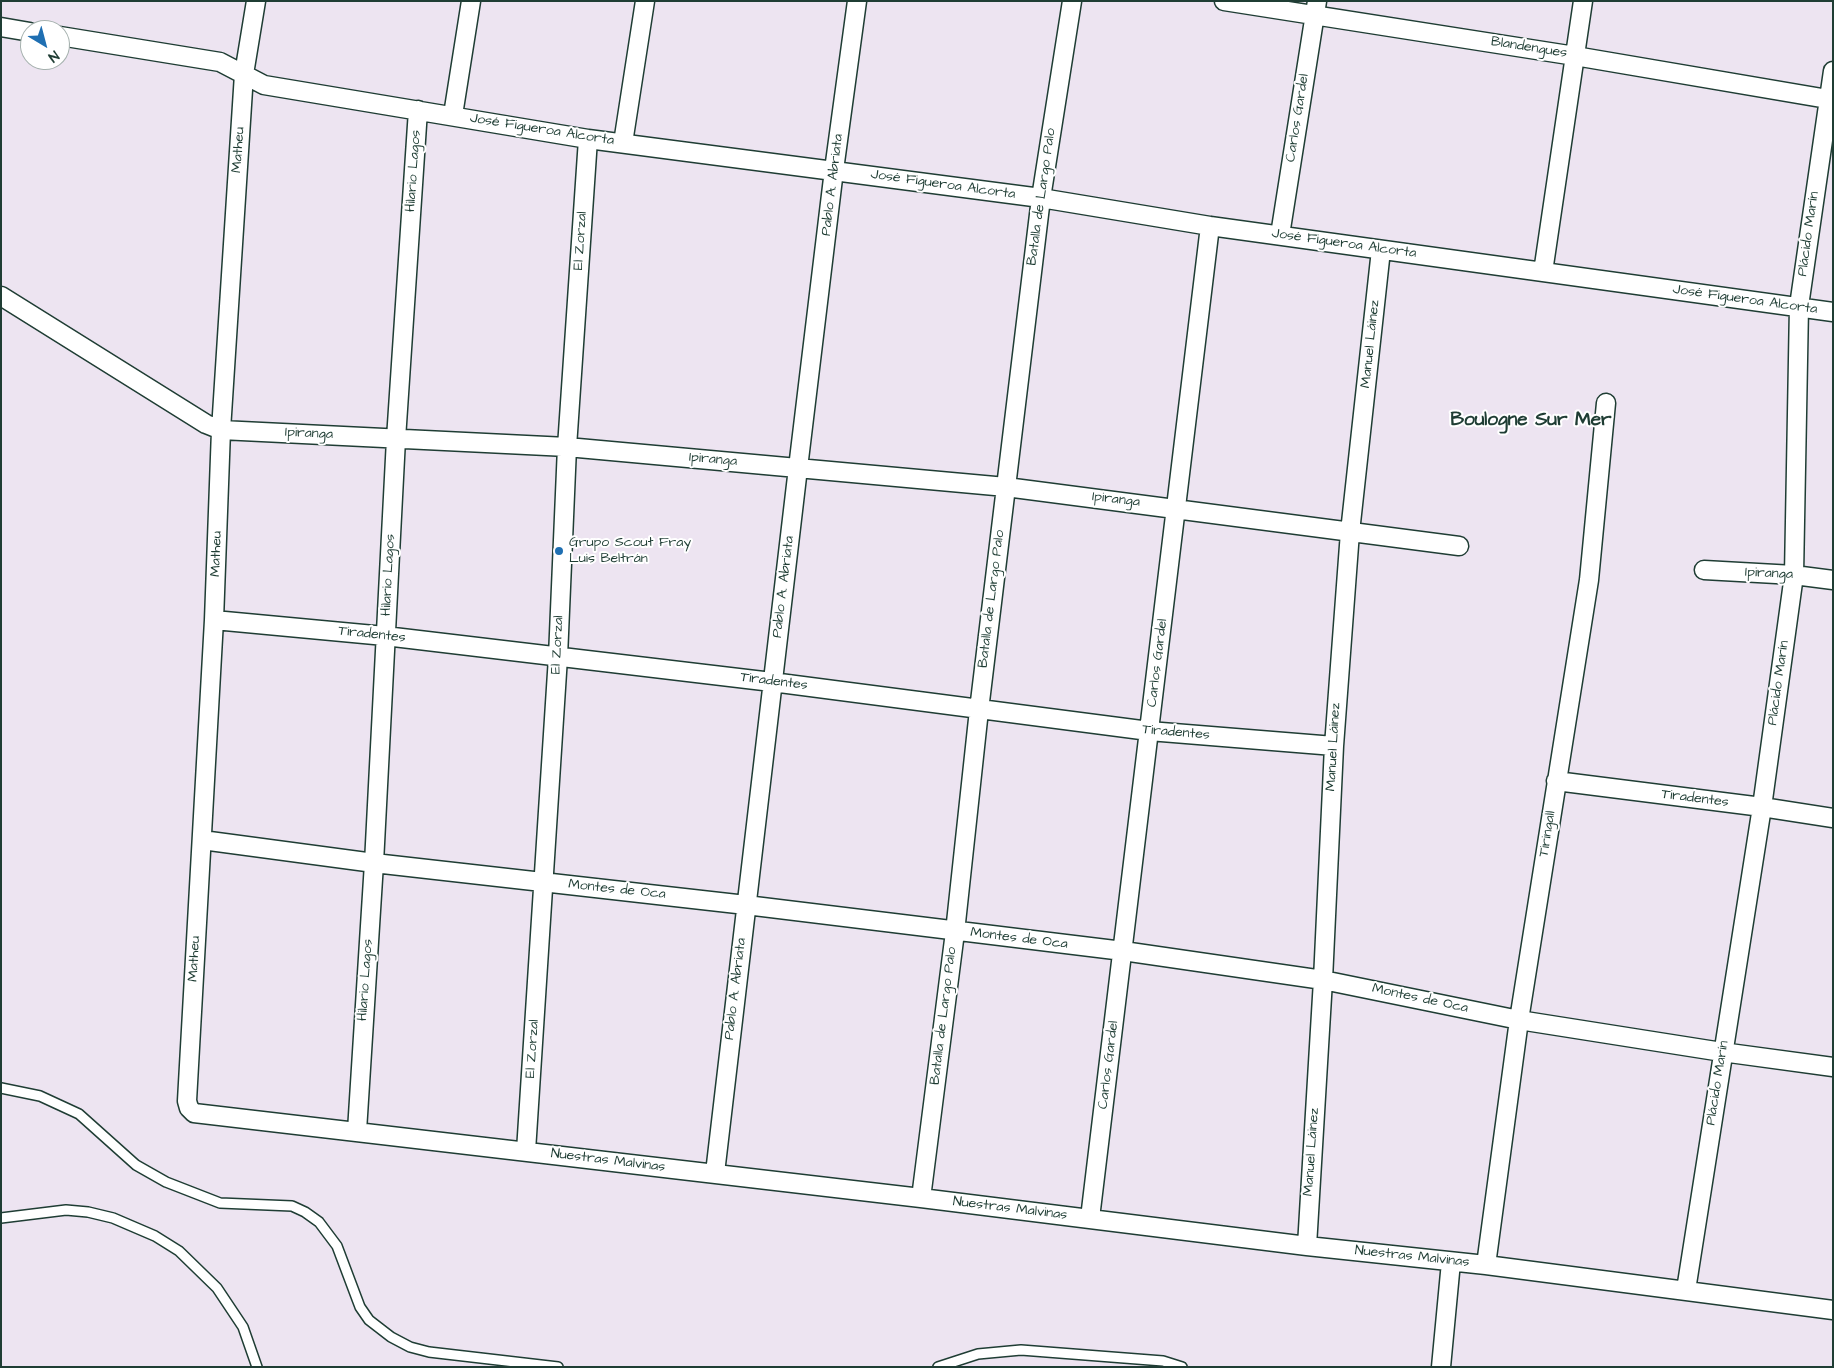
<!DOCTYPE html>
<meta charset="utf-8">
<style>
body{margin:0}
#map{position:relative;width:1834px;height:1368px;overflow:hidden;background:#ede4f1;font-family:"Architects Daughter",sans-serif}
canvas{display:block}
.frame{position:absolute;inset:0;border:2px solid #1f3d34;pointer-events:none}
.north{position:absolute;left:20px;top:20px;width:50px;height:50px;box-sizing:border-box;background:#fff;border:1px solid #a5b1ae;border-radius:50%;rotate:143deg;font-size:14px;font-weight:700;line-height:20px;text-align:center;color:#1f3d34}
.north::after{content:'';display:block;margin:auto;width:18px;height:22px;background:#1f6fb2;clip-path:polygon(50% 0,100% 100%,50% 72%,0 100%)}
</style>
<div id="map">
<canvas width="1834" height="1368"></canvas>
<div class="frame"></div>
<div class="north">N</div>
</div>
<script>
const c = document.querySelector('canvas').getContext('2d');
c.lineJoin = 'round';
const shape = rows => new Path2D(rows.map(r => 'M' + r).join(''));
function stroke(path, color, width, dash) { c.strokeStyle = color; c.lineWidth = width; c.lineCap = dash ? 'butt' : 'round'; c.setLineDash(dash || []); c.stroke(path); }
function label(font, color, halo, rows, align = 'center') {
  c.font = font + ' "Architects Daughter",sans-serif'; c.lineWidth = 4; c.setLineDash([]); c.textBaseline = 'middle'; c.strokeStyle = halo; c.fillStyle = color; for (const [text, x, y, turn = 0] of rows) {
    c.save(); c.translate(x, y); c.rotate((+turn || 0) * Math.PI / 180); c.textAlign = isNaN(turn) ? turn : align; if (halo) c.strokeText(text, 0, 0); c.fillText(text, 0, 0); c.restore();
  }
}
const service = shape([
 [1,1088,40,1096,79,1114,136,1165,166,1182,220,1203,292,1206,305,1212,319,1222,337,1246,360,1307,369,1320,391,1337,410,1347,429,1352,558,1367],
 [1,1218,66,1210,88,1212,113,1218,155,1236,179,1251,217,1288,243,1327,257,1367],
 [938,1367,978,1354,1021,1350,1163,1361,1182,1367]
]);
const minor = shape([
 [256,1,244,74,221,430,214,620,187,1101,189,1108,194,1113,921,1198,1307,1246,1486,1265,1833,1310],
 [1224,1,1575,56,1833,100],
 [1,27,30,32],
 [60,36,220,62,264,85,588,139,1041,198,1210,226,1833,312],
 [453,115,471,1],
 [623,143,645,1],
 [1280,235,1317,1],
 [1543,272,1583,1],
 [1,296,206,424,221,430,567,447,1006,487,1459,546],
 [1704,570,1794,575,1833,580],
 [214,620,385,636,772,682,1149,731,1334,746],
 [1556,781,1762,807,1833,818],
 [202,840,374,863,746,905,1123,951,1323,980,1519,1020,1722,1052,1833,1067],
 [357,1131,374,863,396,439,418,110],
 [526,1151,558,657,567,447,588,139],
 [715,1173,798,468,834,170,857,1],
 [921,1198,955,932,979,710,1041,198,1072,1],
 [1090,1218,1210,226],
 [1307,1246,1323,980,1334,746,1350,532,1381,250],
 [1486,1265,1519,1020,1589,580,1606,403],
 [1686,1290,1762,807,1794,575,1799,306,1833,71],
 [1441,1367,1451,1262]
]);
stroke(service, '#1f3d34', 12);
stroke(minor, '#1f3d34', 21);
stroke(service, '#fff', 9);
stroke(minor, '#fff', 18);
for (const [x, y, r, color] of [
 [559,551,5,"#1f6fb2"]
]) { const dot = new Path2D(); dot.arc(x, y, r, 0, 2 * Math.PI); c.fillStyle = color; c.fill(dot); stroke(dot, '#fff', 2); }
label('14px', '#1f3d34', '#fff', [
 ["Blandengues",1529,48,9],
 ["Carlos Gardel",1298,118,-81],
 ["José Figueroa Alcorta",542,130,9],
 ["Matheu",239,150,-86],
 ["Hilario Lagos",414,171,-86],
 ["Pablo A. Abriata",833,185,-83],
 ["José Figueroa Alcorta",943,185,8],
 ["Batalla de Largo Palo",1042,197,-82],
 ["Plácido Marín",1809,234,-82],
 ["El Zorzal",581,241,-86],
 ["José Figueroa Alcorta",1344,244,8],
 ["José Figueroa Alcorta",1745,300,8],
 ["Manuel Láinez",1371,344,-84],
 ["Ipiranga",309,434,3],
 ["Ipiranga",713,460,5],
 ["Ipiranga",1116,500,7],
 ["Matheu",217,554,-88],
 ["Ipiranga",1769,574,3],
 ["Hilario Lagos",389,575,-87],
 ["Pablo A. Abriata",784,587,-83],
 ["Batalla de Largo Palo",992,599,-83],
 ["Tiradentes",372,635,6],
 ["El Zorzal",558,645,-87],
 ["Carlos Gardel",1158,663,-83],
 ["Tiradentes",774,682,7],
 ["Plácido Marín",1779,683,-82],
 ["Tiradentes",1176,733,5],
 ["Manuel Láinez",1334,747,-87],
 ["Tiradentes",1695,799,7],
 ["Tiringall",1548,834,-81],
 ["Montes de Oca",617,890,6],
 ["Montes de Oca",1019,939,7],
 ["Matheu",195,959,-87],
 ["Hilario Lagos",366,980,-86],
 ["Pablo A. Abriata",736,989,-83],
 ["Montes de Oca",1420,999,12],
 ["Batalla de Largo Palo",944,1016,-83],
 ["El Zorzal",533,1049,-86],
 ["Carlos Gardel",1109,1065,-83],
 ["Plácido Marín",1718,1083,-81],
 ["Manuel Láinez",1312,1152,-86],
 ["Nuestras Malvinas",608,1161,7],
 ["Nuestras Malvinas",1010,1209,7],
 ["Nuestras Malvinas",1412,1257,6]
]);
label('14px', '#1f3d34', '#fff', [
 ["Grupo Scout Fray",569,543],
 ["Luis Beltrán",569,559]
], 'left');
label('bold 19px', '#1f3d34', '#fff', [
 ["Boulogne Sur Mer",1531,421]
]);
</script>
